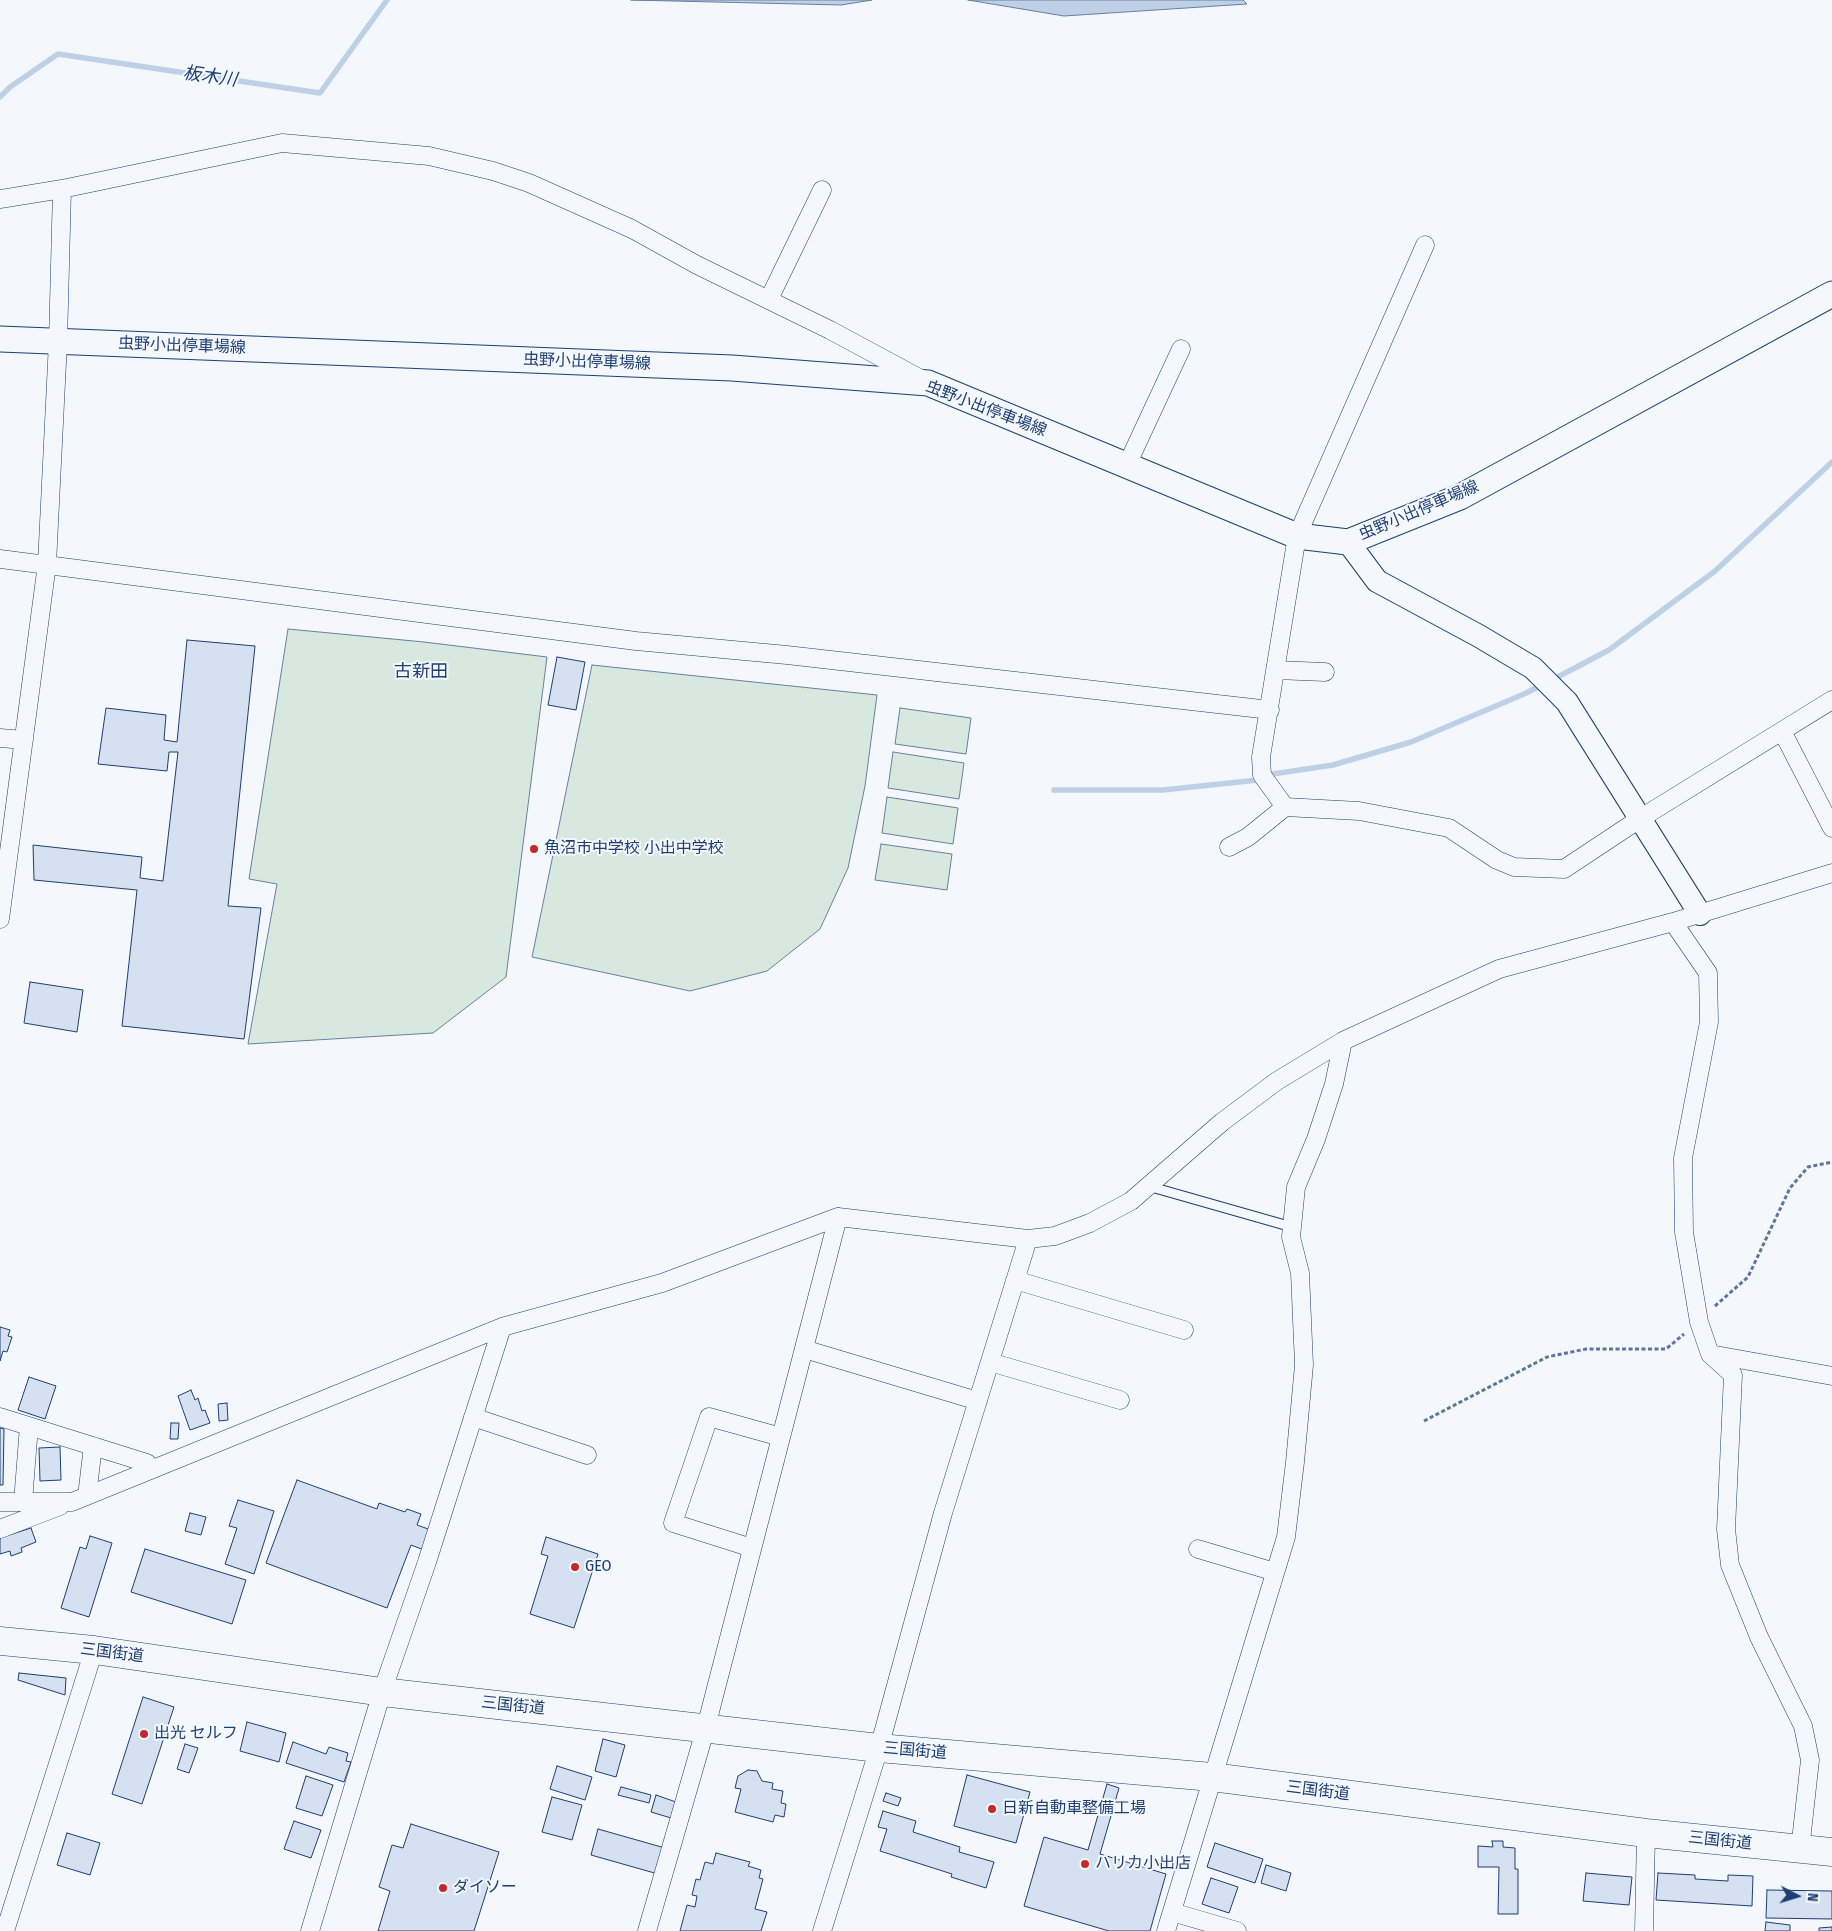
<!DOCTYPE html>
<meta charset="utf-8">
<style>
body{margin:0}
#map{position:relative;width:1832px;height:1931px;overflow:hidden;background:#f4f7fb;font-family:"Fira Sans Condensed",sans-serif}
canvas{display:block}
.north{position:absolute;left:1772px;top:1871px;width:50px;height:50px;-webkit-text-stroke:4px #f4f7fb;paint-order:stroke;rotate:95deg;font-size:14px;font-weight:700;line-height:20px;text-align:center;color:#1d3f73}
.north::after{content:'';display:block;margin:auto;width:18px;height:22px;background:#1d3f73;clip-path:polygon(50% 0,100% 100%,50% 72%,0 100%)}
</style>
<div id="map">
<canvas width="1832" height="1931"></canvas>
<div class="north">N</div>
</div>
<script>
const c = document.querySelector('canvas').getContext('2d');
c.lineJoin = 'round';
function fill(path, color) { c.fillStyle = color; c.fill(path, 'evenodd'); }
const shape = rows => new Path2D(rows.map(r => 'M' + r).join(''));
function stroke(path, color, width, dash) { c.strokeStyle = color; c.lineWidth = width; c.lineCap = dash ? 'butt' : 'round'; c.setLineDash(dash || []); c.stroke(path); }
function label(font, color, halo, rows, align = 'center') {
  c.font = font + ' "Fira Sans Condensed","Noto Sans JP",sans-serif'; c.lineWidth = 4; c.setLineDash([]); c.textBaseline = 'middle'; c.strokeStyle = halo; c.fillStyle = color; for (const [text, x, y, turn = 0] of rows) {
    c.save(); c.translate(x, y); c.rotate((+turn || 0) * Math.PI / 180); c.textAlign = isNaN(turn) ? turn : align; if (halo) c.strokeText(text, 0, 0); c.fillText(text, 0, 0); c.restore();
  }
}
const green = shape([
 [288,629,424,642,547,657,506,977,433,1033,248,1044,277,884,249,879,288,629],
 [592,665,877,695,865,786,848,868,820,929,767,971,690,991,532,957,592,665],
 [900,708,971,718,966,754,895,744,900,708],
 [893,752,964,763,959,799,888,788,893,752],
 [887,797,958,808,953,844,882,833,887,797],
 [881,844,952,854,947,890,875,880,881,844]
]);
fill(green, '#d7e8df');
stroke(green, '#687fa3', 1);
const water = shape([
 [631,0,872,0,841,5,631,0],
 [968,0,1243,0,1247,4,1064,16,968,0]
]);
fill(water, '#bed0e5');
stroke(water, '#687fa3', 1);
stroke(shape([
 [0,97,10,87,58,54,320,93,387,0],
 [1552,680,1609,650,1715,571,1832,462],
 [1054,790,1163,790,1258,780,1266,775,1333,765,1411,742,1524,694,1542,685]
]), '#bed0e5', 5.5);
const building = shape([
 [187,640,255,646,228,906,261,908,244,1039,122,1026,137,890,34,880,33,845,142,857,140,878,163,881,178,752,169,752,167,771,98,764,106,708,166,715,164,740,177,742,187,640],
 [557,657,585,662,576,710,548,705,557,657],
 [30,982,83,990,77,1032,24,1023,30,982],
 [0,1327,10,1330,8,1336,12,1337,7,1352,3,1351,0,1361,0,1327],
 [29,1377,56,1386,45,1419,18,1410,29,1377],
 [191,1390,195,1400,198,1398,202,1411,205,1410,210,1423,190,1430,178,1396,191,1390],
 [227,1403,228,1420,219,1421,218,1404,227,1403],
 [171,1423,179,1423,178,1439,170,1439,171,1423],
 [0,1428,4,1429,3,1485,0,1485,0,1428],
 [60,1447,61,1480,40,1481,39,1448,60,1447],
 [297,1480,377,1509,379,1503,405,1512,407,1509,421,1514,417,1525,431,1530,424,1550,411,1545,387,1608,266,1563,297,1480],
 [238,1500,274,1511,254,1574,225,1564,237,1528,229,1526,238,1500],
 [190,1513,206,1517,201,1535,185,1531,190,1513],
 [31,1528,36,1542,21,1548,22,1552,11,1556,10,1551,0,1554,0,1538,31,1528],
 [90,1536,112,1543,89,1617,61,1608,80,1547,86,1549,90,1536],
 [546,1537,598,1554,574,1628,530,1614,548,1556,541,1554,546,1537],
 [145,1549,246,1580,232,1624,131,1592,145,1549],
 [19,1673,66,1678,65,1695,18,1680,19,1673],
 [143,1697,174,1707,142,1804,112,1794,143,1697],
 [247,1722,286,1733,279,1762,240,1751,247,1722],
 [603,1739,625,1745,616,1777,595,1771,603,1739],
 [293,1742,326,1754,329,1747,348,1753,346,1761,351,1762,344,1782,286,1763,293,1742],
 [185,1744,198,1748,189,1773,177,1769,185,1744],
 [557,1766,592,1777,585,1800,550,1789,557,1766],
 [748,1770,757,1771,762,1781,773,1783,772,1789,783,1791,781,1803,786,1804,784,1817,775,1815,773,1822,735,1812,741,1789,735,1788,738,1776,748,1770],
 [967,1775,1030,1792,1016,1843,954,1826,967,1775],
 [306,1776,333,1785,322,1816,296,1808,306,1776],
 [1107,1784,1119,1788,1100,1854,1166,1874,1150,1931,1109,1931,1024,1906,1044,1837,1088,1850,1107,1784],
 [621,1787,651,1795,649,1803,618,1795,621,1787],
 [886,1793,901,1798,898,1806,883,1801,886,1793],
 [656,1795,676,1802,671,1818,651,1812,656,1795],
 [552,1797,582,1805,572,1840,542,1832,552,1797],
 [883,1811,916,1821,913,1832,960,1847,959,1852,994,1862,986,1888,951,1877,952,1874,880,1851,887,1829,878,1827,883,1811],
 [294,1821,321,1830,311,1858,284,1849,294,1821],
 [411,1824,499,1852,474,1931,378,1931,390,1891,379,1887,392,1845,403,1848,411,1824],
 [598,1829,665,1848,658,1874,591,1855,598,1829],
 [67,1833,100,1843,90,1875,57,1865,67,1833],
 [1492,1841,1503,1841,1503,1847,1515,1848,1515,1869,1518,1869,1518,1914,1498,1914,1499,1867,1478,1867,1478,1846,1493,1847,1492,1841],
 [1215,1843,1263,1859,1255,1883,1207,1867,1215,1843],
 [716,1853,750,1862,748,1866,761,1870,759,1878,763,1879,755,1909,767,1912,761,1931,680,1931,687,1905,695,1907,697,1896,692,1895,696,1879,700,1880,705,1862,713,1864,716,1853],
 [1266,1865,1291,1873,1286,1891,1261,1883,1266,1865],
 [1586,1873,1632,1877,1629,1905,1583,1901,1586,1873],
 [1658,1873,1695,1875,1695,1879,1728,1881,1728,1875,1753,1876,1752,1906,1656,1900,1658,1873],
 [1211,1878,1238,1887,1229,1913,1202,1904,1211,1878],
 [1767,1890,1832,1891,1832,1919,1766,1918,1767,1890],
 [1766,1922,1790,1925,1790,1931,1765,1931,1766,1922],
 [1832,1927,1832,1931,1819,1931,1819,1928,1832,1927]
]);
fill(building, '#d5e0f0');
stroke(building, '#1d3f73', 1);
const service = shape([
 [1148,1186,1292,1227]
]);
const minor = shape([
 [0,199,62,189,282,143,429,156,493,171,529,183,632,229,697,265,830,330,921,379],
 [1425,245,1297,536,1261,757,1262,775,1285,807,1359,811,1449,828,1497,860,1514,867,1564,869,1641,818,1832,700],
 [769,299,822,190],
 [1127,465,1181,349],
 [0,559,636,641,787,655,1270,710],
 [1276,670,1325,672],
 [1782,731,1832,828],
 [0,738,24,740],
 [1229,847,1248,837,1285,807],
 [0,919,47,564,58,342,62,189],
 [1673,922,1708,973,1709,1022,1683,1158,1684,1232,1699,1322,1710,1354,1733,1375,1726,1529,1730,1565,1759,1637,1803,1726,1810,1760,1800,1850],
 [1015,1280,1184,1330],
 [804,1349,978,1401],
 [1710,1354,1832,1376],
 [990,1362,1120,1400],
 [0,1417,147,1463],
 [473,1417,587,1455],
 [87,1496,93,1446],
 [0,1502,72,1502,502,1327,662,1283,838,1217,1028,1239,1055,1236,1090,1223,1131,1201,1222,1122,1277,1081,1343,1041,1499,969,1673,922,1832,873],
 [23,1502,29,1426],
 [0,1529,60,1506],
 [752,1548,673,1523,709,1417,781,1437],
 [1198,1549,1275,1572],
 [1172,1912,1237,1931],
 [5,1931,94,1650],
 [310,1931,382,1692,427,1562,502,1327],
 [647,1931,706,1727,838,1217],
 [822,1931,879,1748,943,1513,1028,1239],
 [1166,1931,1286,1537,1295,1462,1304,1365,1300,1273,1291,1237,1296,1187,1316,1139,1334,1084,1343,1041],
 [1644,1931,1646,1833]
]);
const tertiary = shape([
 [1348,542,1377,581,1479,636,1533,668,1567,702,1700,914]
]);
const secondary = shape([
 [0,339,732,368,928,383,1297,536,1348,542,1460,497,1832,294]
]);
const trunk = shape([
 [0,1641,94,1650,382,1692,879,1748,1212,1777,1646,1833,1832,1852]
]);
stroke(service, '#1d3f73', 11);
stroke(minor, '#1d3f73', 19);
stroke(tertiary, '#1d3f73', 24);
stroke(secondary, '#1d3f73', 27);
stroke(trunk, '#1d3f73', 29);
stroke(shape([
 [1715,1306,1748,1277,1790,1188,1808,1167,1832,1162],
 [1424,1421,1547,1357,1586,1349,1666,1349,1684,1334]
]), '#5e769c', 3, [4, 2.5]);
stroke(service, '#f4f7fb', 9);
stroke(minor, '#f4f7fb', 18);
stroke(tertiary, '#f4f7fb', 22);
stroke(secondary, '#f4f7fb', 25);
stroke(trunk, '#f4f7fb', 28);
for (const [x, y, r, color] of [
 [534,849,5,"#c62828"],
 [575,1567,5,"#c62828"],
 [144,1734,5,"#c62828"],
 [992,1809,5,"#c62828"],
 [1085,1864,5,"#c62828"],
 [443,1888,5,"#c62828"]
]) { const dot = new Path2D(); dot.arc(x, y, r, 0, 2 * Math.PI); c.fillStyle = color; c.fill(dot); stroke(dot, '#f4f7fb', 2); }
label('16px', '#1d3f73', '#f4f7fb', [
 ["虫野小出停車場線",182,346,2],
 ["虫野小出停車場線",587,362,2],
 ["虫野小出停車場線",986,409,21],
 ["虫野小出停車場線",1419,511,-23],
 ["三国街道",112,1653,7],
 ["三国街道",513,1706,6],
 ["三国街道",915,1751,5],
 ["三国街道",1318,1791,7],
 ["三国街道",1720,1841,6]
]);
label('16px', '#1d3f73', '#f4f7fb', [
 ["魚沼市中学校 小出中学校",544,849],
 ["GEO",585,1567],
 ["出光 セルフ",154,1734],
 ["日新自動車整備工場",1002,1809],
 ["ハリカ小出店",1095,1864],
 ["ダイソー",453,1888]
], 'left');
label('italic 18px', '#1d3f73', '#f4f7fb', [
 ["板木川",210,77,8]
]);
label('18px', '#1d3f73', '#f4f7fb', [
 ["古新田",421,672]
]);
</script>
